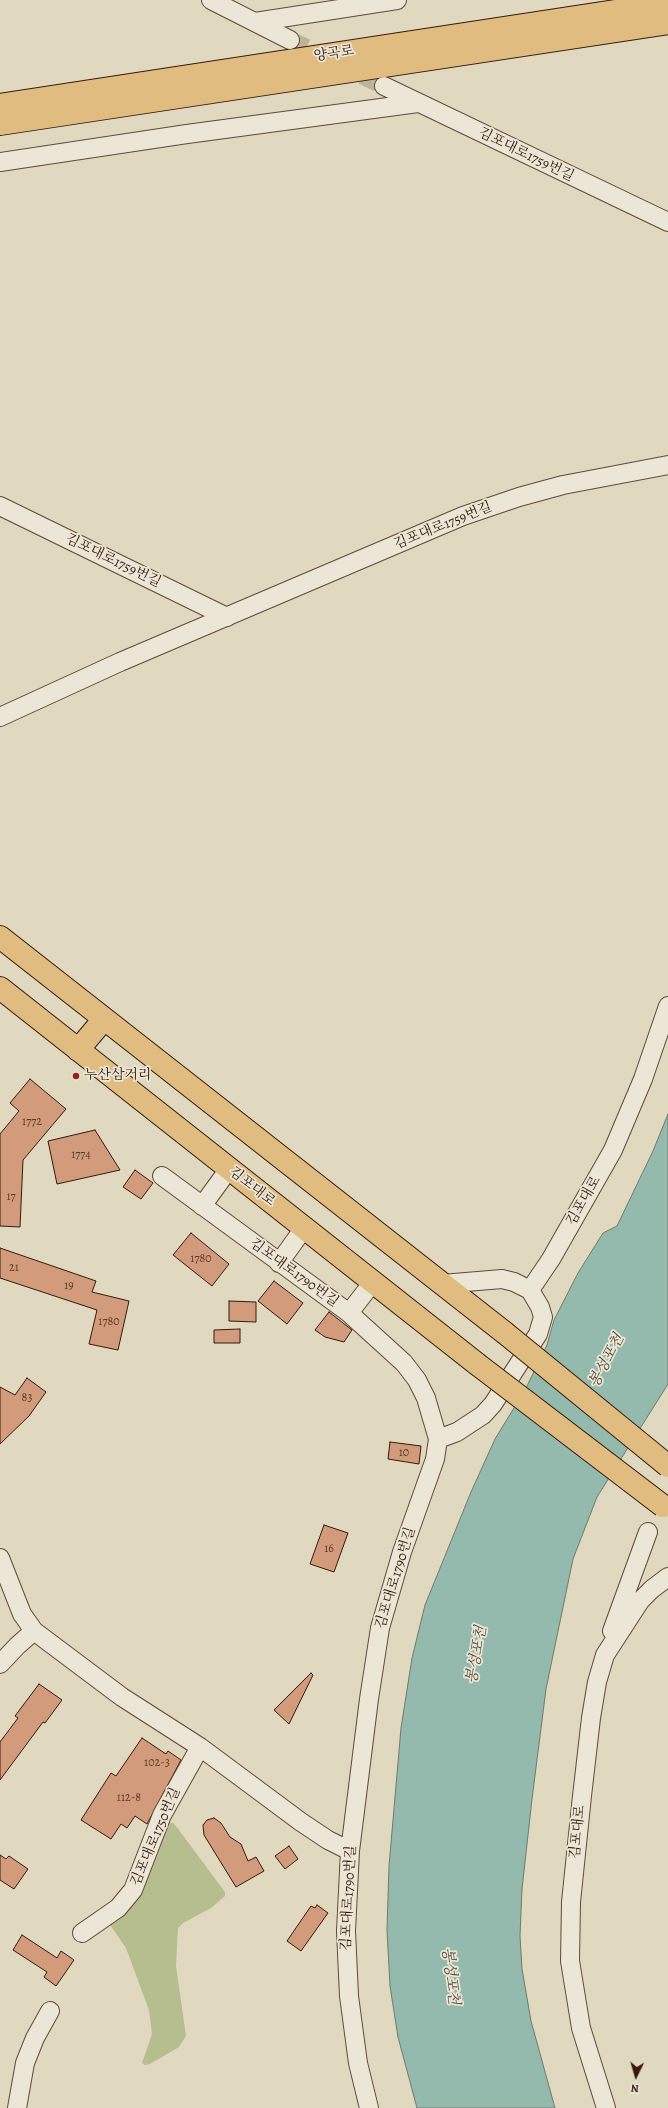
<!DOCTYPE html>
<meta charset="utf-8">
<style>
body{margin:0}
#map{position:relative;width:668px;height:2108px;overflow:hidden;background:#e0d9bf;font-family:Alegreya,serif}
canvas{display:block}
.north{position:absolute;left:616px;top:2056px;width:40px;height:40px;-webkit-text-stroke:3px #ebe6d5;paint-order:stroke;rotate:185deg;font-size:11px;font-weight:700;line-height:16px;text-align:center;color:#35190c}
.north::after{content:'';display:block;margin:auto;width:14px;height:18px;background:#35190c;clip-path:polygon(50% 0,100% 100%,50% 72%,0 100%)}
</style>
<div id="map">
<canvas width="668" height="2108"></canvas>
<div class="north">N</div>
</div>
<script>
const c = document.querySelector('canvas').getContext('2d');
c.lineJoin = 'round';
function fill(path, color) { c.fillStyle = color; c.fill(path, 'evenodd'); }
const shape = rows => new Path2D(rows.map(r => 'M' + r).join(''));
function stroke(path, color, width, dash) { c.strokeStyle = color; c.lineWidth = width; c.lineCap = dash ? 'butt' : 'round'; c.setLineDash(dash || []); c.stroke(path); }
function label(font, color, halo, rows, align = 'center') {
  c.font = font + ' Alegreya,"Noto Serif KR",serif'; c.lineWidth = 3.5; c.setLineDash([]); c.textBaseline = 'middle'; c.strokeStyle = halo; c.fillStyle = color; for (const [text, x, y, turn = 0] of rows) {
    c.save(); c.translate(x, y); c.rotate((+turn || 0) * Math.PI / 180); c.textAlign = isNaN(turn) ? turn : align; if (halo) c.strokeText(text, 0, 0); c.fillText(text, 0, 0); c.restore();
  }
}
fill(shape([
 [167,1822,173,1823,176,1826,225,1892,225,1896,211,1908,183,1923,178,1928,176,1966,186,2036,179,2047,150,2064,145,2065,142,2063,152,2034,149,2010,126,1948,108,1922]
]), '#b6be8f');
const water = shape([
 [668,1114,668,1384,597,1497,573,1559,546,1689,532,1799,522,1889,520,1936,522,1969,531,2021,555,2108,417,2108,398,2037,390,1986,387,1930,389,1866,401,1728,412,1658,425,1605,471,1492,495,1439,525,1390,547,1345,554,1320,578,1273,603,1233,617,1226,653,1151,668,1114]
]);
fill(water, '#94baae');
stroke(water, '#6e7a6d', 1);
const building = shape([
 [30,1079,66,1109,23,1160,20,1227,0,1226,0,1134,19,1111,10,1103,30,1079],
 [95,1130,120,1170,57,1184,48,1141,95,1130],
 [135,1170,153,1183,141,1199,123,1187,135,1170],
 [191,1233,229,1264,212,1286,173,1255,191,1233],
 [0,1248,96,1281,92,1292,129,1301,118,1350,89,1344,97,1310,0,1278,0,1248],
 [274,1281,303,1303,287,1324,258,1301,274,1281],
 [229,1301,256,1302,256,1322,229,1321,229,1301],
 [329,1312,352,1330,344,1342,325,1337,315,1330,329,1312],
 [240,1329,240,1343,214,1343,214,1330,240,1329],
 [27,1378,46,1392,29,1416,0,1444,0,1387,15,1395,27,1378],
 [390,1442,421,1446,419,1464,388,1459,390,1442],
 [324,1525,348,1533,334,1572,310,1564,324,1525],
 [311,1673,313,1675,289,1724,274,1710,311,1673],
 [39,1684,62,1700,45,1723,43,1722,0,1780,0,1742,18,1718,15,1716,39,1684],
 [142,1738,166,1754,168,1751,181,1760,147,1824,135,1816,127,1828,121,1824,111,1839,81,1820,111,1773,116,1776,142,1738],
 [214,1818,221,1823,230,1837,241,1844,248,1861,256,1857,264,1871,236,1887,204,1835,203,1825,207,1820,214,1818],
 [289,1846,298,1859,285,1869,275,1856,289,1846],
 [0,1855,6,1859,9,1856,28,1869,14,1889,0,1880,0,1855],
 [317,1905,328,1913,301,1951,287,1941,311,1906,315,1908,317,1905],
 [22,1935,57,1958,61,1951,74,1960,56,1986,44,1977,47,1972,13,1950,22,1935]
]);
fill(building, '#d29c7c');
stroke(building, '#35190c', 1);
stroke(shape([
 [290,40,384,86]
]), '#beb39b', 18, [18, 9]);
const minor = shape([
 [211,0,290,40],
 [255,22,397,0],
 [384,86,668,222],
 [0,162,187,134,418,103],
 [0,506,227,617],
 [0,717,120,662,463,516,519,497,563,485,668,465],
 [162,1176,349,1313,404,1363,417,1380,426,1398,438,1439,435,1459,402,1552,380,1628,369,1699,350,1851,346,1931,349,1996,358,2063,369,2108],
 [202,1206,229,1169],
 [279,1263,304,1228],
 [442,1284,502,1279,514,1282,530,1290],
 [349,1313,373,1282],
 [438,1439,457,1432,483,1415,493,1404,538,1334,543,1317,540,1307,530,1290,551,1259,613,1150,643,1079,668,1006],
 [0,1558,22,1614,34,1631,122,1697,200,1747,301,1822,328,1840,350,1851],
 [612,1631,648,1532],
 [0,1664,17,1646,34,1631],
 [82,1933,118,1908,133,1890,162,1815,200,1747],
 [17,2108,25,2063,35,2038,50,2011],
 [606,2108,581,2028,570,1961,571,1902,582,1796,591,1718,597,1682,605,1655,640,1601,652,1589,668,1577]
]);
const major = shape([
 [0,937,505,1333],
 [0,988,477,1364],
 [78,1050,104,1019]
]);
const highway = shape([
 [0,105,668,3],
 [0,124,668,23]
]);
stroke(minor, '#604939', 20);
stroke(major, '#35190c', 24);
stroke(highway, '#35190c', 24);
stroke(minor, '#ebe6d5', 18);
stroke(major, '#e0bc80', 22);
stroke(highway, '#e0bc80', 22);
const majorBridge = shape([
 [505,1333,668,1466],
 [477,1364,663,1506]
]);
stroke(majorBridge, '#35190c', 24, []);
stroke(majorBridge, '#e0bc80', 22);
for (const [x, y, r, color] of [
 [76,1076,4,"#8f2418"]
]) { const dot = new Path2D(); dot.arc(x, y, r, 0, 2 * Math.PI); c.fillStyle = color; c.fill(dot); stroke(dot, '#ebe6d5', 1.5); }
label('12px', '#5c3a28', null, [
 ["1772",32,1122],
 ["1774",81,1155],
 ["17",11,1197],
 ["1780",201,1259],
 ["21",14,1268],
 ["19",69,1286],
 ["1780",109,1322],
 ["83",27,1398],
 ["10",404,1453],
 ["16",329,1549],
 ["102-3",157,1763],
 ["112-8",129,1798]
]);
label('14px', '#35190c', '#ebe6d5', [
 ["양곡로",334,54,-9],
 ["김포대로1759번길",526,155,26],
 ["김포대로1759번길",443,526,-22],
 ["김포대로1759번길",113,561,26],
 ["김포대로",252,1187,38],
 ["김포대로",584,1201,-60],
 ["김포대로1790번길",294,1273,36],
 ["김포대로1790번길",396,1578,-73],
 ["김포대로",578,1832,-84],
 ["김포대로1750번길",156,1837,-67],
 ["김포대로1790번길",349,1898,-87]
]);
label('14px', '#35190c', '#ebe6d5', [
 ["누산삼거리",84,1076]
], 'left');
label('italic 15px', '#52493d', '#ebe6d5', [
 ["봉성포천",607,1361,-62],
 ["봉성포천",477,1655,-80],
 ["봉성포천",450,1976,83]
]);
</script>
